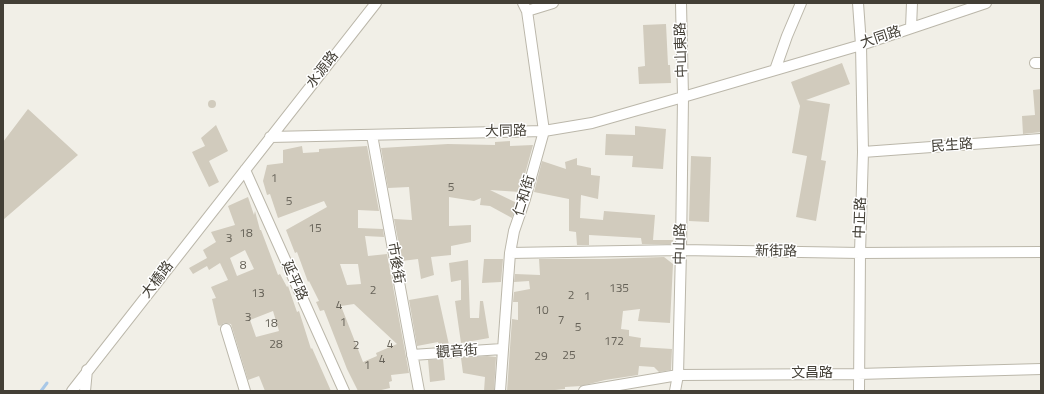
<!DOCTYPE html>
<meta charset="utf-8">
<style>
body{margin:0}
#map{position:relative;width:1044px;height:394px;overflow:hidden;background:#f1efe7;font-family:"Titillium Web",sans-serif}
canvas{display:block}
.frame{position:absolute;inset:0;border:4px solid #433f36;pointer-events:none}
</style>
<div id="map">
<canvas width="1044" height="394"></canvas>
<div class="frame"></div>
</div>
<script>
const c = document.querySelector('canvas').getContext('2d');
c.lineJoin = 'round';
const shape = rows => new Path2D(rows.map(r => 'M' + r).join(''));
function stroke(path, color, width, dash) { c.strokeStyle = color; c.lineWidth = width; c.lineCap = dash ? 'butt' : 'round'; c.setLineDash(dash || []); c.stroke(path); }
function fill(path, color) { c.fillStyle = color; c.fill(path, 'evenodd'); }
function label(font, color, halo, rows, align = 'center') {
  c.font = font + ' "Titillium Web","Noto Sans TC",sans-serif'; c.lineWidth = 3; c.setLineDash([]); c.textBaseline = 'middle'; c.strokeStyle = halo; c.fillStyle = color; for (const [text, x, y, turn = 0] of rows) {
    c.save(); c.translate(x, y); c.rotate((+turn || 0) * Math.PI / 180); c.textAlign = isNaN(turn) ? turn : align; if (halo) c.strokeText(text, 0, 0); c.fillText(text, 0, 0); c.restore();
  }
}
stroke(shape([
 [41,391,47,383]
]), '#a9c8e7', 3);
fill(shape([
 [666,24,668,65,670,65,671,83,639,84,638,67,645,66,643,25],
 [842,63,850,84,806,100,830,104,821,160,826,161,816,221,796,217,807,156,792,153,800,106,791,82],
 [1041,89,1041,132,1023,134,1022,116,1035,115,1033,90],
 '208 104a4 4 0 1 1 8 0a4 4 0 1 1-8 0Z',
 [28,109,78,155,3,220,3,142],
 [216,125,228,151,209,161,219,182,209,187,192,152,205,146,201,138],
 [635,126,666,129,663,169,632,167,633,156,605,155,606,134,635,135],
 [510,141,510,146,533,145,520,192,490,190,517,203,512,218,490,206,480,205,481,198,474,201,449,197,449,226,471,225,471,242,451,246,451,255,431,257,434,275,421,279,418,259,402,261,394,219,412,220,409,187,388,188,381,148,448,144,495,145,495,142],
 [302,146,303,153,319,152,319,149,367,146,379,211,358,210,358,228,383,229,384,237,365,236,368,256,387,254,409,373,391,375,392,381,389,382,390,388,377,391,358,391,347,369,324,310,320,311,316,302,319,301,309,281,308,282,297,252,295,253,286,230,327,207,324,201,278,218,270,194,267,195,263,181,267,165,283,163,283,150],
 [340,264,358,264,361,284,347,285],
 [354,304,397,344,376,353,377,356,363,362,341,306],
 [691,156,711,157,709,222,689,221],
 [577,158,577,165,591,168,591,175,600,176,598,199,581,195,580,218,603,220,604,211,655,215,653,240,673,240,673,244,642,244,641,238,589,235,589,245,577,245,576,232,569,231,569,199,534,192,542,161,566,169,565,162],
 [248,197,254,215,255,211,260,230,261,230,278,275,280,274,287,287,288,286,297,312,299,311,311,349,312,348,331,391,265,391,259,376,248,380,231,324,224,323,220,326,218,325,212,299,216,298,211,287,228,280,220,263,209,270,207,266,193,274,189,268,207,258,203,250,216,242,211,232,235,225,228,206],
 [245,250,254,269,237,276,230,258],
 [273,311,279,331,256,337,250,320],
 [664,257,673,264,670,323,638,321,640,309,623,311,621,329,629,330,629,336,641,338,640,347,672,349,671,370,659,372,654,367,639,366,638,375,605,380,581,386,565,387,565,389,545,391,507,391,512,319,518,320,518,302,513,302,514,292,530,289,529,281,514,282,515,274,540,275,539,259,604,259],
 [484,259,503,259,501,282,482,283],
 [468,260,470,318,479,318,480,301,483,301,489,338,461,343,455,301,461,300,461,280,451,282,449,263],
 [438,295,449,345,439,346,438,342,417,346,409,300],
 [487,356,496,357,494,391,484,391,485,377,463,373,461,358],
 [443,359,445,380,430,382,428,360]
]), '#d1cbbd');
const minor = shape([
 [858,3,861,45,863,152,860,253,859,391],
 [527,11,553,3],
 [911,28,912,3],
 [1035,63,1041,63],
 [775,70,787,36,801,3],
 [372,135,419,391],
 [270,137,544,131,592,123,683,97,861,45,986,3],
 [863,152,1041,139],
 [245,170,344,391],
 [510,253,681,250,860,253,1041,252],
 [226,329,245,391],
 [412,355,502,349],
 [72,391,376,3],
 [85,391,87,370],
 [500,391,510,253,514,231,525,199,544,131,527,11,523,3],
 [584,391,678,375,858,374,1041,369],
 [675,391,678,375,681,250,683,97,681,3]
]);
stroke(minor, '#bbb7aa', 12);
stroke(minor, '#fff', 10);
label('12px', '#666258', null, [
 ["1",274,179],
 ["5",451,188],
 ["5",289,202],
 ["15",315,229],
 ["18",246,234],
 ["3",229,239],
 ["8",243,266],
 ["135",619,289],
 ["2",373,291],
 ["13",258,294],
 ["2",571,296],
 ["1",587,297],
 ["4",339,306],
 ["10",542,311],
 ["3",248,318],
 ["7",561,321],
 ["1",343,323],
 ["18",271,324],
 ["5",578,328],
 ["172",614,342],
 ["28",276,345],
 ["4",390,345],
 ["2",356,346],
 ["25",569,356],
 ["29",541,357],
 ["4",382,360],
 ["1",367,366]
]);
label('14px', '#433f36', '#fff', [
 ["大同路",881,38,-18],
 ["中山東路",682,50,-92],
 ["水源路",323,70,-52],
 ["大同路",506,132,-1],
 ["民生路",952,146,-4],
 ["仁和街",525,196,-73],
 ["中正路",861,218,-88],
 ["中山路",681,244,-89],
 ["新街路",776,252,1],
 ["市後街",395,263,80],
 ["大橋路",158,280,-52],
 ["延平路",294,281,66],
 ["觀音街",457,352,-4],
 ["文昌路",812,374]
]);
</script>
